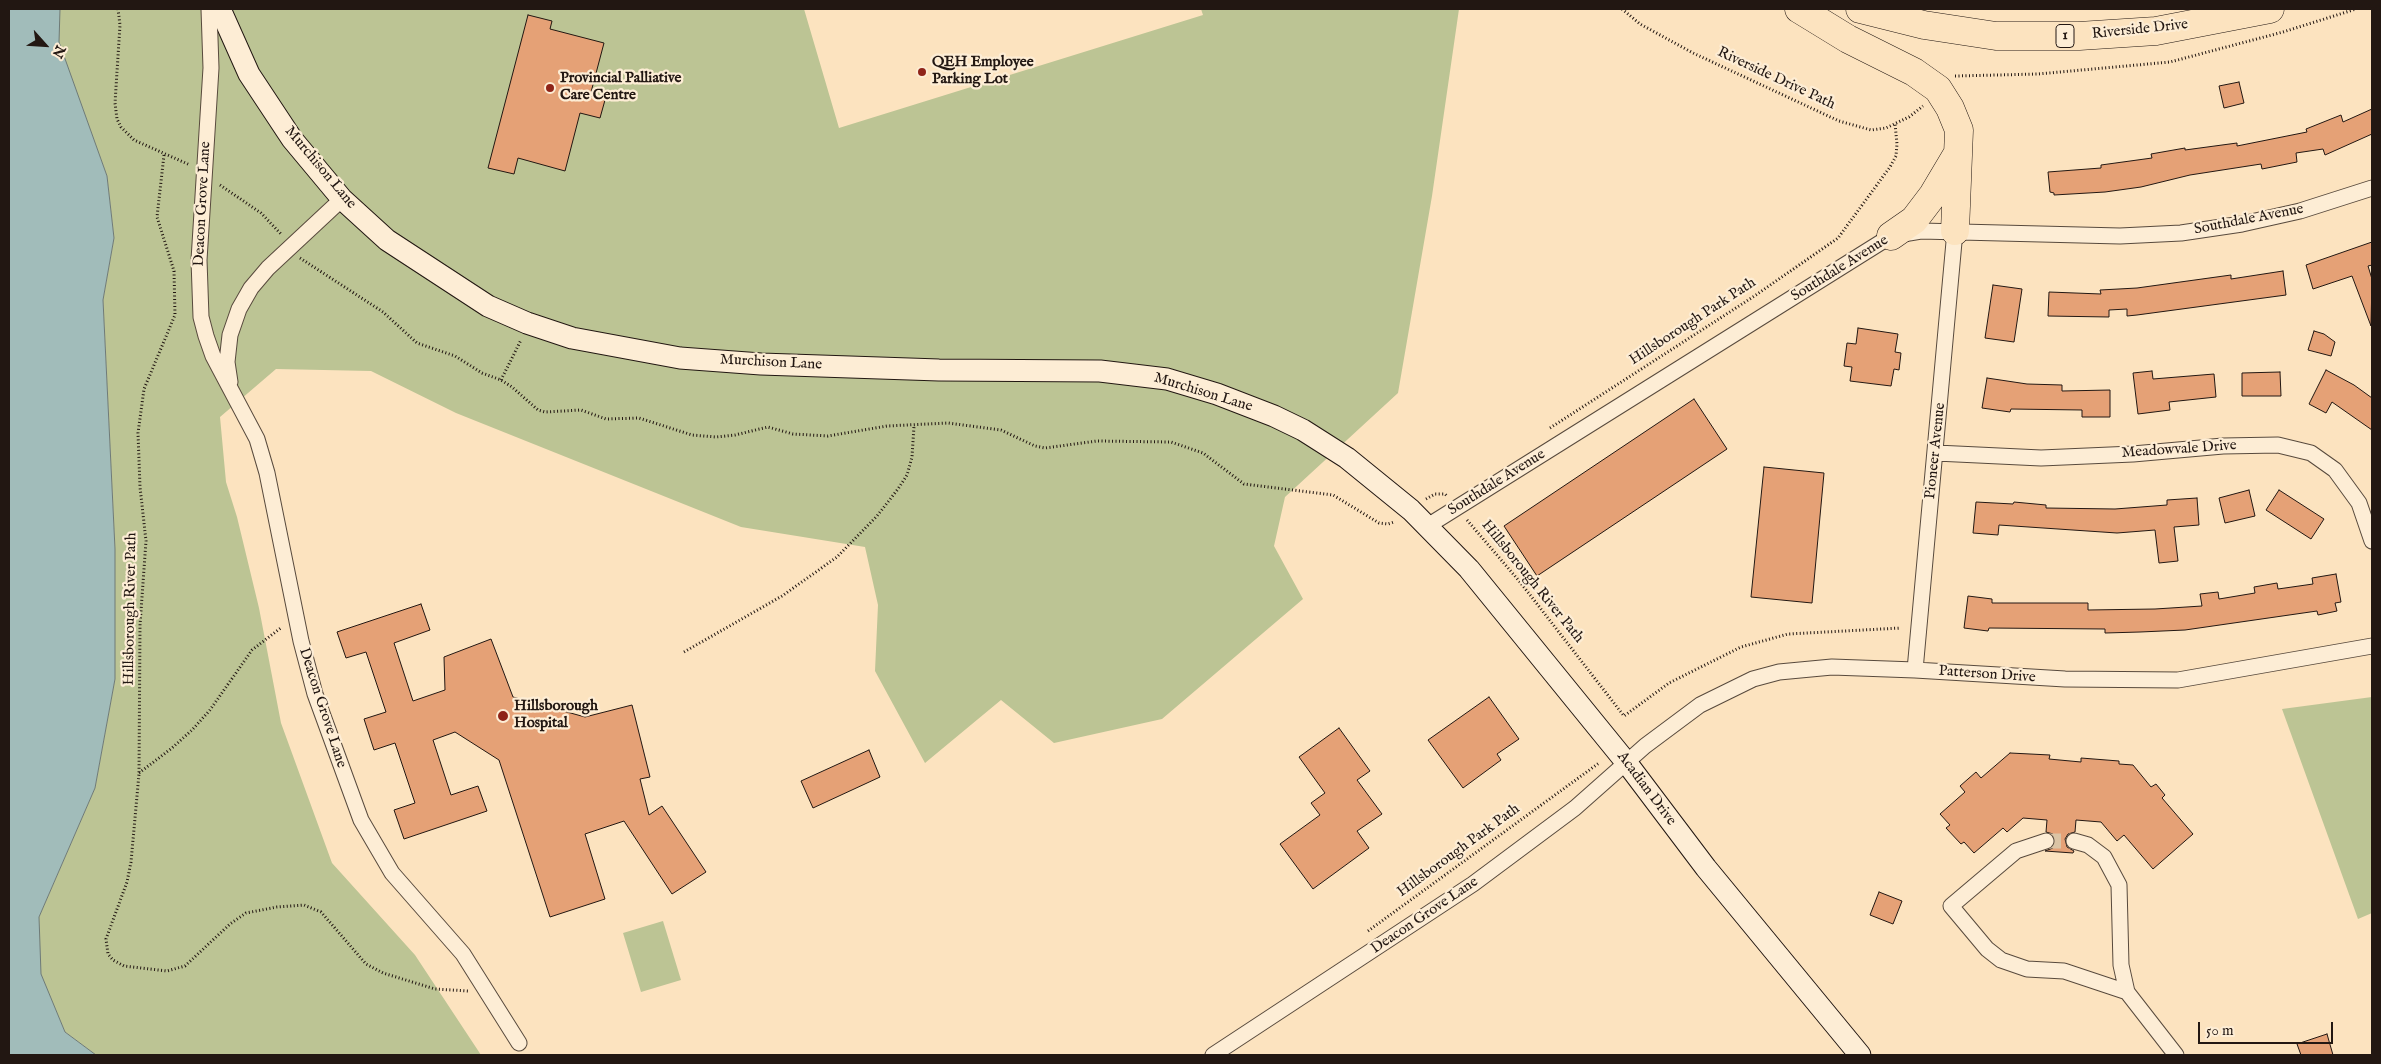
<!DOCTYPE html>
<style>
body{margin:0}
#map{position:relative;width:2381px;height:1064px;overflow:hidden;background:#fce3bf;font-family:"IM FELL English",serif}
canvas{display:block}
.frame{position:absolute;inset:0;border:10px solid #221712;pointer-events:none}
.north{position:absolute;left:20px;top:20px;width:50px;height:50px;-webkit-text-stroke:4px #fdedd5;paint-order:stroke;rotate:116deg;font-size:14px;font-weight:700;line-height:20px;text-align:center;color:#221712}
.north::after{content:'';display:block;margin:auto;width:18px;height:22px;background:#221712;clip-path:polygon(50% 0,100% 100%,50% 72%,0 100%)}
.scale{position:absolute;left:2198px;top:1022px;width:135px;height:22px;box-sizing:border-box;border:2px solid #221712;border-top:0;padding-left:6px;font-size:15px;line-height:18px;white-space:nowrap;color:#221712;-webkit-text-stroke:4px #fdedd5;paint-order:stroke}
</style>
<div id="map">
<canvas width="2381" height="1064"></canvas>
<div class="frame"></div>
<div class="north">N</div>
<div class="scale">50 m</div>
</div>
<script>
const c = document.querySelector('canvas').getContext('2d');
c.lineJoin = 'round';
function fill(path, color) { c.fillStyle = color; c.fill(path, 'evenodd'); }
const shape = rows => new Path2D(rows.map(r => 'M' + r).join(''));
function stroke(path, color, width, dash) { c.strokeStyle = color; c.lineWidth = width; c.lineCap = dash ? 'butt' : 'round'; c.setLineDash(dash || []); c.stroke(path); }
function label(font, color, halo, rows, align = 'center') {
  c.font = font + ' "IM FELL English",serif'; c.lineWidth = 4.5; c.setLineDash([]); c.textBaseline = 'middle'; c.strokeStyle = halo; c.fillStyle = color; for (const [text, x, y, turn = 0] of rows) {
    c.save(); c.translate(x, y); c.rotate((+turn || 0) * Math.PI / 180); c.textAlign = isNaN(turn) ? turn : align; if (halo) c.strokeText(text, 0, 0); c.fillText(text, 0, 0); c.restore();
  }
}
fill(shape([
 [60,9,804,9,839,128,1203,15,1201,9,1459,9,1432,196,1398,393,1285,497,1274,546,1303,599,1162,719,1054,743,1001,700,925,763,875,671,878,605,865,547,741,527,456,413,371,371,276,369,220,417,226,482,237,517,259,608,281,723,332,863,415,955,481,1055,96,1055,65,1032,40,974,39,917,95,788,115,679,115,549,103,300,114,238,107,176,58,42],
 [2372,697,2372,913,2358,919,2282,709],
 [663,921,681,980,641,992,623,933]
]), '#bcc494');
const water = shape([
 [9,9,60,9,59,42,107,176,114,238,103,300,115,549,115,679,95,788,39,917,41,974,65,1032,96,1055,9,1055,9,9]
]);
fill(water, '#a1bcba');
stroke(water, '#6e7a77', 1);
const building = shape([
 [528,15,552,21,550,29,604,43,590,96,605,100,600,118,580,113,565,171,518,158,514,174,488,168,528,15],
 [2239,82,2244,103,2224,108,2219,86,2239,82],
 [2372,109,2372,134,2325,155,2323,149,2296,153,2297,162,2262,169,2261,164,2190,175,2141,187,2105,192,2054,195,2054,193,2050,192,2048,172,2101,168,2101,165,2152,158,2151,154,2185,148,2185,150,2237,143,2237,146,2307,132,2306,129,2341,115,2343,122,2372,109],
 [2372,242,2372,265,2368,266,2372,279,2371,326,2352,276,2313,289,2306,265,2372,242],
 [2283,271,2286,295,2137,315,2127,316,2127,309,2109,310,2109,317,2048,316,2049,292,2101,294,2100,290,2137,288,2231,275,2231,279,2283,271],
 [1993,285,2022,289,2014,342,1985,338,1993,285],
 [1858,328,1898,334,1895,352,1901,353,1899,370,1894,369,1891,386,1850,381,1852,367,1844,366,1847,343,1856,344,1858,328],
 [2314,331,2324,334,2335,342,2331,356,2308,350,2314,331],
 [2326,370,2354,385,2372,398,2372,430,2332,402,2326,413,2309,404,2326,370],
 [2152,371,2153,379,2214,374,2216,397,2169,402,2170,410,2138,414,2133,373,2152,371],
 [2280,372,2281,396,2242,396,2242,373,2280,372],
 [1987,378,2027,384,2062,385,2062,391,2110,390,2110,417,2082,417,2082,410,2011,409,2010,412,1982,408,1987,378],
 [1694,399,1727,449,1537,576,1504,526,1694,399],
 [1764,467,1824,473,1812,603,1751,597,1764,467],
 [2249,490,2255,516,2225,523,2219,498,2249,490],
 [2279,490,2324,519,2311,539,2266,510,2279,490],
 [2197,498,2199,525,2174,527,2178,561,2159,563,2155,530,2117,533,1999,525,1998,535,1973,533,1976,502,2013,504,2014,502,2046,505,2046,508,2115,509,2167,505,2167,500,2197,498],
 [2336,574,2341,602,2335,603,2337,611,2318,615,2317,611,2185,630,2140,632,2105,633,2105,629,1989,628,1988,631,1964,628,1968,596,1992,599,1992,603,2088,603,2088,610,2155,609,2202,606,2200,594,2218,592,2219,599,2255,593,2254,587,2277,583,2278,589,2313,584,2312,578,2336,574],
 [421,604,430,630,394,643,413,701,445,690,444,657,491,639,513,697,585,717,632,705,650,777,640,779,649,815,662,806,706,872,672,894,624,821,585,834,605,899,550,917,499,760,455,732,433,740,451,795,478,786,487,811,404,839,394,810,415,803,395,743,374,750,364,719,386,712,366,652,346,658,337,632,421,604],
 [1489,697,1519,739,1497,754,1501,760,1463,788,1428,740,1489,697],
 [1339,728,1370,771,1357,780,1382,814,1357,831,1369,848,1313,889,1280,844,1320,815,1311,803,1325,793,1299,757,1339,728],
 [869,750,880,777,813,808,801,781,869,750],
 [2010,753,2050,755,2049,759,2081,762,2081,758,2119,761,2119,764,2133,765,2151,787,2156,784,2165,795,2162,798,2193,834,2153,869,2124,835,2117,841,2101,822,2076,820,2075,832,2068,834,2065,839,2067,847,2074,851,2073,853,2045,851,2053,848,2055,842,2053,834,2046,832,2047,820,2023,818,2007,832,2003,828,1974,853,1964,842,1961,844,1946,828,1950,825,1940,814,1965,792,1960,786,1976,772,1981,778,2010,753],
 [1879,892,1902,901,1893,924,1870,915,1879,892],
 [2327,1034,2333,1055,2301,1055,2297,1044,2327,1034]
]);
fill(building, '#e5a176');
stroke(building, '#221712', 1);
stroke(shape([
 [2046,841,2074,841]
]), '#dbc4a5', 15, [15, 8]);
const street = shape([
 [209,9,211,68,199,260,201,317,206,336,213,356,257,439,267,473,301,641,315,694,361,820,392,873,463,954,519,1043],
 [230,382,227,362,230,335,239,309,251,288,268,268,342,199],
 [1936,453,2041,458,2133,454,2223,446,2278,445,2311,453,2335,470,2359,503,2372,541],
 [1426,527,1891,236,1921,231,2120,236,2181,233,2242,224,2300,211,2372,188],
 [1915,670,1955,231],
 [2046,841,2016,851,1951,906,1987,949,2001,960,2027,969,2064,971,2127,992],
 [2074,841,2088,845,2104,857,2119,885,2121,965,2127,992,2176,1055],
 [1213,1055,1473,884,1575,808,1645,746,1700,705,1753,679,1779,672,1832,667,1915,670,2065,679,2178,680,2372,646]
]);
const secondary = shape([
 [220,9,249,74,292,139,342,199,387,240,488,306,527,323,572,338,680,358,761,364,939,370,1100,371,1167,379,1217,394,1274,416,1303,430,1347,458,1411,510,1469,569,1626,762,1706,868,1860,1055]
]);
const highway = shape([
 [1799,9,1848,39,1914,72,1938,89,1950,108,1959,130,1955,231],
 [1860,9,1924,25,1996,36,2079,36,2156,31,2270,9],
 [1891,236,1914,220,1933,195,1958,153]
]);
stroke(street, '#584a3d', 17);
stroke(secondary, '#221712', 23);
stroke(highway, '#221712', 29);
stroke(shape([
 [118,9,120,25,115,103,117,119,121,127,134,140,190,165],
 [1622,9,1640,24,1693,53,1839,121,1871,130,1886,128,1909,117,1923,106],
 [1955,76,2038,74,2170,62,2283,32,2356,9],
 [164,155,157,217,174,271,175,315,144,389,138,433,140,487,146,541,140,625,139,774,131,862,127,882,106,939,108,954,113,960,124,966,167,971,185,966,230,924,246,913,277,907,304,905,321,912,366,964,383,973,435,989,468,991],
 [220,185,261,213,281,234],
 [300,258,383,312,417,343,455,356,482,373,501,380,512,387,538,410,545,412,581,410,606,419,639,418,692,435,716,437,735,435,768,427,793,434,828,436,887,426,948,423,1001,430,1035,446,1045,448,1097,441,1171,442,1203,453,1244,484,1333,495,1379,523,1388,524,1394,522],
 [501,380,521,340],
 [1550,428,1756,295,1838,238,1890,167,1896,156,1897,144,1895,124],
 [1426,499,1435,494,1445,494,1447,496],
 [1467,520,1520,582,1624,716,1669,683,1741,647,1788,634,1901,628],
 [684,652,782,596,837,557,877,516,898,489,907,475,912,457,914,426],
 [139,773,172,748,192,730,210,710,252,650,282,627],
 [1368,931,1599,763]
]), '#221712', 3, [1, 2.5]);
stroke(street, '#fdedd5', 15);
stroke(secondary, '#fdedd5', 21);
stroke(highway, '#fce3bf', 28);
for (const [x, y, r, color] of [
 [922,72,5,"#8f2418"],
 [550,88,5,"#8f2418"],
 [503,716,6,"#8f2418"]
]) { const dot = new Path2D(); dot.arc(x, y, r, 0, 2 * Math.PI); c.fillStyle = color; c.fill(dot); stroke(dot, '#fdedd5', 2); }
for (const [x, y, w] of [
 [2065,36,18]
]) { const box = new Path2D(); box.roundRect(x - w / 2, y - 11.5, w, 23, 4); c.fillStyle = '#fdedd5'; c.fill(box); stroke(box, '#221712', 1); }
label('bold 14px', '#221712', null, [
 ["1",2065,36]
]);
label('15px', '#221712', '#fdedd5', [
 ["Riverside Drive",2140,30,-6],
 ["Riverside Drive Path",1776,79,25],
 ["Murchison Lane",320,168,50],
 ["Deacon Grove Lane",203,204,-87],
 ["Southdale Avenue",2249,220,-11],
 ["Southdale Avenue",1840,269,-32],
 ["Hillsborough Park Path",1693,322,-33],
 ["Murchison Lane",771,363,3],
 ["Murchison Lane",1203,393,17],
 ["Meadowvale Drive",2179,450,-4],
 ["Pioneer Avenue",1936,451,-84],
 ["Southdale Avenue",1497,483,-32],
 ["Hillsborough River Path",1532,582,51],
 ["Hillsborough River Path",131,609,-89],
 ["Patterson Drive",1987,675,4],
 ["Deacon Grove Lane",322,708,72],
 ["Acadian Drive",1646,789,53],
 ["Hillsborough Park Path",1459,851,-36],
 ["Deacon Grove Lane",1425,916,-34]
]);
label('bold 15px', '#221712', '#fdedd5', [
 ["QEH Employee",932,63],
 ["Parking Lot",932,80],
 ["Provincial Palliative",560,79],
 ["Care Centre",560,96],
 ["Hillsborough",514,707],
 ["Hospital",514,724]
], 'left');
</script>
